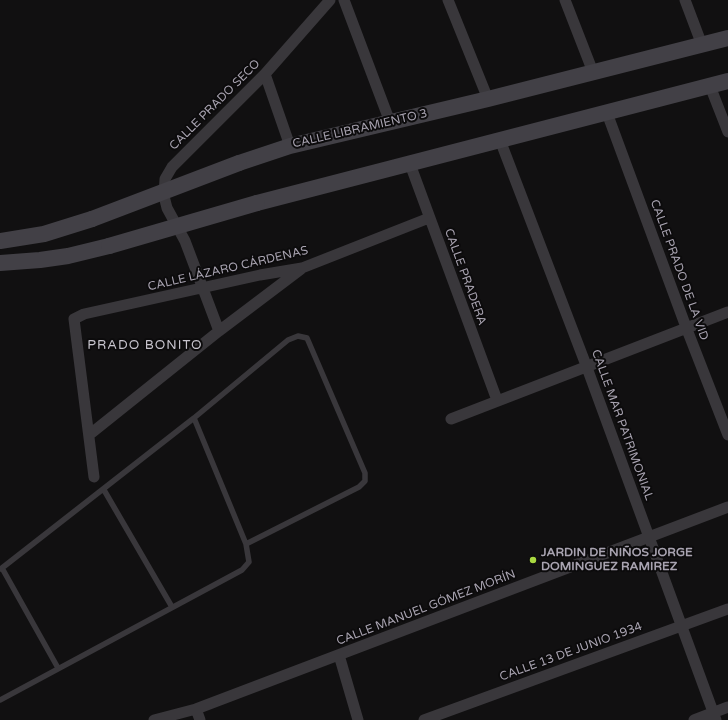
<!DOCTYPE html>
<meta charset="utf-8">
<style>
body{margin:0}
canvas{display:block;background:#111011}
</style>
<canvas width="728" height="720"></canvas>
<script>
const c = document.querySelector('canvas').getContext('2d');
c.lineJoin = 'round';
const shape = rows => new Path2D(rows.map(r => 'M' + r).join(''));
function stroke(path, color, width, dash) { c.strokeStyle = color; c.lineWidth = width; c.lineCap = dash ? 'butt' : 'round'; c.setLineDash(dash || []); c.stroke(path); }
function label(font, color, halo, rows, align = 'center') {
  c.font = font + ' "Varela Round",sans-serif'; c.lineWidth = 4; c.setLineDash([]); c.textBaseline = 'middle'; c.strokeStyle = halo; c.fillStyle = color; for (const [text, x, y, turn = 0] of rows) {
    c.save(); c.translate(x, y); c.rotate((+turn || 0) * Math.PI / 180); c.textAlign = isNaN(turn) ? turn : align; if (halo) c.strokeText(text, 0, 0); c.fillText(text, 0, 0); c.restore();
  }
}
stroke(shape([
 [104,490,172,607],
 [2,568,194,418,288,340,298,336,307,338,365,473,365,481,359,487,246,544],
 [0,569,2,568,58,668],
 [0,700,242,570,249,562,246,544,194,418]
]), '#39373b', 5.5);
stroke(shape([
 [344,0,390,122],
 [448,0,488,99],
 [565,0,593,72],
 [685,0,702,45],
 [265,74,290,146],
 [710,86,728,132],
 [607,113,686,327,728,435],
 [500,140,586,365,716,720],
 [410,164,497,400],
 [219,331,185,241,167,208,164,196,165,179,172,167,265,74,330,0],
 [451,419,728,312],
 [89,435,219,331,301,269],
 [94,477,74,319,84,314,260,275,302,268,429,218],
 [339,655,358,720],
 [196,709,200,720],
 [154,720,196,709,728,507],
 [424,720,728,609],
 [694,720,728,707]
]), '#39373b', 11);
stroke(shape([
 [239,163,290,146,488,99,728,38],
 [257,203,728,81],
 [0,241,44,234,92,219],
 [0,263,40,260,68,256,109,246]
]), '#424046', 16);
stroke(shape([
 [92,219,239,163],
 [109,246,257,203]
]), '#424046', 16);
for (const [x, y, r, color] of [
 [533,560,4,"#a9d841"]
]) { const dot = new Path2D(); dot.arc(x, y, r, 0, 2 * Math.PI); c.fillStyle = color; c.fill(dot); stroke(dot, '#0c0b0c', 1.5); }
label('12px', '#a8a3b0', '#0c0b0c', [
 ["CALLE PRADO SECO",215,105,-45],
 ["CALLE LIBRAMIENTO 3",360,129,-13],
 ["CALLE LÁZARO CÁRDENAS",228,269,-13],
 ["CALLE PRADO DE LA VID",679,270,70],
 ["CALLE PRADERA",465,277,70],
 ["CALLE MAR PATRIMONIAL",622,425,70],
 ["CALLE MANUEL GÓMEZ MORÍN",426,608,-21],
 ["CALLE 13 DE JUNIO 1934",571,652,-20]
]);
label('bold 12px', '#a8a3b0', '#0c0b0c', [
 ["JARDIN DE NIÑOS JORGE",541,553],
 ["DOMINGUEZ RAMIREZ",541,567]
], 'left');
c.letterSpacing = '1px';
label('13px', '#c7c4cd', '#0c0b0c', [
 ["PRADO BONITO",145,346]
]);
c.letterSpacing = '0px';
</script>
